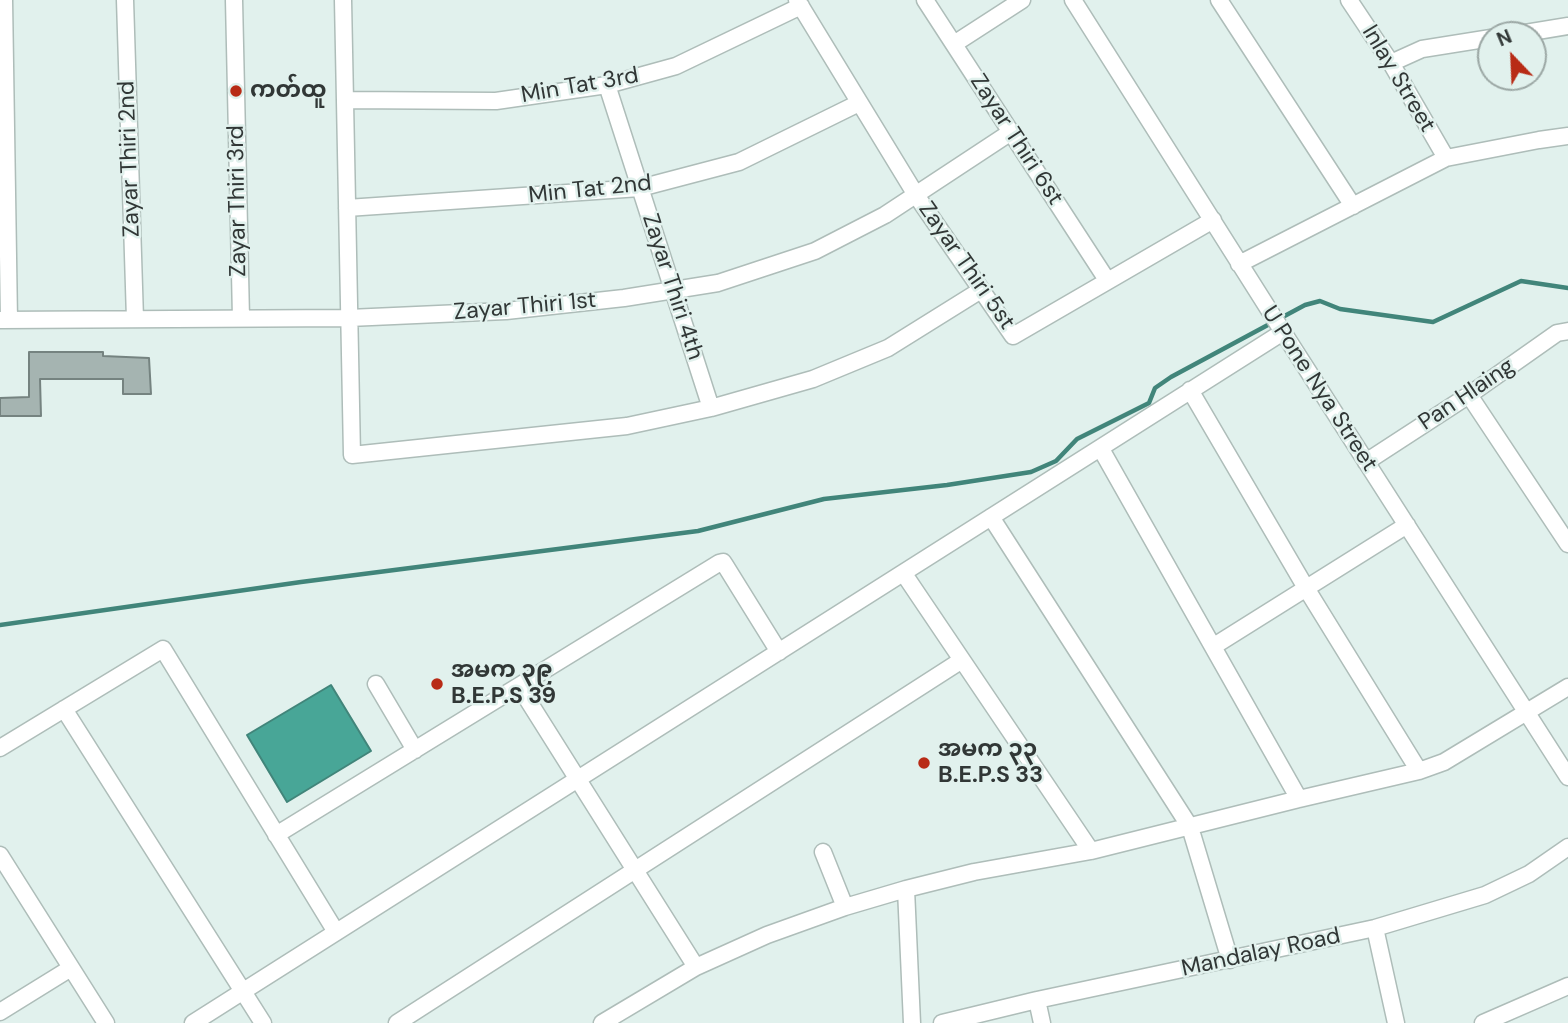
<!DOCTYPE html>
<meta charset="utf-8">
<style>
body{margin:0}
#map{position:relative;width:1568px;height:1023px;overflow:hidden;background:#e1f1ed;font-family:"DM Sans",sans-serif}
canvas{display:block}
.north{position:absolute;left:1477px;top:21px;width:70px;height:70px;box-sizing:border-box;background:#e1f1ed;border:2px solid #9ba7a4;border-radius:50%;rotate:337deg;font-size:19px;font-weight:700;line-height:28px;text-align:center;color:#313736}
.north::after{content:'';display:block;margin:auto;width:24px;height:32px;background:#b82b16;clip-path:polygon(50% 0,100% 100%,50% 72%,0 100%)}
</style>
<div id="map">
<canvas width="1568" height="1023"></canvas>
<div class="north">N</div>
</div>
<script>
const c = document.querySelector('canvas').getContext('2d');
c.lineJoin = 'round';
function fill(path, color) { c.fillStyle = color; c.fill(path, 'evenodd'); }
const shape = rows => new Path2D(rows.map(r => 'M' + r).join(''));
function stroke(path, color, width, dash) { c.strokeStyle = color; c.lineWidth = width; c.lineCap = dash ? 'butt' : 'round'; c.setLineDash(dash || []); c.stroke(path); }
function label(font, color, halo, rows, align = 'center') {
  c.font = font + ' "DM Sans","Noto Sans Myanmar",sans-serif'; c.lineWidth = 5; c.setLineDash([]); c.textBaseline = 'middle'; c.strokeStyle = halo; c.fillStyle = color; for (const [text, x, y, turn = 0] of rows) {
    c.save(); c.translate(x, y); c.rotate((+turn || 0) * Math.PI / 180); c.textAlign = isNaN(turn) ? turn : align; if (halo) c.strokeText(text, 0, 0); c.fillText(text, 0, 0); c.restore();
  }
}
const water = shape([
 [331,685,371,751,287,802,247,735,331,685]
]);
fill(water, '#48a697');
stroke(water, '#41857a', 2);
stroke(shape([
 [0,625,301,582,698,531,824,499,947,485,1031,472,1056,461,1077,439,1149,403,1155,388,1171,377,1305,305,1320,301,1340,309,1433,322,1521,281,1568,288]
]), '#41857a', 4.5);
const building = shape([
 [29,352,103,352,103,356,149,358,151,394,123,394,123,379,40,379,41,416,0,416,0,398,29,397,29,352]
]);
fill(building, '#a5b4b1');
stroke(building, '#758380', 2);
const minor = shape([
 [4,0,9,320],
 [125,0,135,319],
 [234,0,241,318],
 [343,0,352,455,627,426,711,408,813,379,888,348,981,290],
 [797,0,916,195,1013,336,1213,220],
 [925,0,1107,280],
 [1073,0,1283,332,1568,777],
 [1219,0,1353,206],
 [1349,0,1391,63,1446,158],
 [1513,35,1568,26],
 [954,44,1022,0],
 [1391,63,1422,49,1491,38],
 [607,85,711,408],
 [345,100,496,101,607,85,676,66,801,6],
 [347,208,640,188,739,162,859,103],
 [1239,264,1446,158,1539,140,1568,136],
 [0,320,349,318,506,311,624,298,718,283,815,251,885,215,1011,132],
 [1190,390,1306,588,1419,771],
 [1469,395,1568,544],
 [1101,449,1299,799],
 [1366,462,1469,395,1557,333,1568,331],
 [991,517,1190,827,1230,960],
 [904,574,1091,851],
 [1214,646,1407,525],
 [376,684,415,750],
 [519,686,696,967],
 [64,709,263,1023],
 [0,748,163,649,336,932],
 [276,835,719,563,723,562,725,565,779,652],
 [823,852,845,907],
 [0,855,106,1023],
 [906,889,912,1023],
 [1375,928,1396,1023],
 [1037,1000,1042,1023],
 [0,1012,71,968],
 [193,1023,1283,332],
 [397,1023,962,660],
 [602,1023,696,967,767,935,845,907,906,889,974,872,1091,851,1299,799,1419,771,1444,762,1568,687],
 [942,1023,1037,1000,1375,928,1485,895,1529,874,1568,847],
 [1483,1023,1568,986]
]);
stroke(minor, '#aebdb9', 19);
stroke(minor, '#fff', 16);
for (const [x, y, r, color] of [
 [236,91,7,"#b82b16"],
 [437,684,7,"#b82b16"],
 [924,763,7,"#b82b16"]
]) { const dot = new Path2D(); dot.arc(x, y, r, 0, 2 * Math.PI); c.fillStyle = color; c.fill(dot); stroke(dot, '#e1f1ed', 2.5); }
label('23px', '#313736', '#e1f1ed', [
 ["Inlay Street",1398,79,59],
 ["Min Tat 3rd",580,86,-10],
 ["Zayar Thiri 6st",1016,140,57],
 ["Zayar Thiri 2nd",130,159,-92],
 ["Min Tat 2nd",590,190,-6],
 ["Zayar Thiri 3rd",238,201,-91],
 ["Zayar Thiri 5st",966,266,55],
 ["Zayar Thiri 4th",672,287,72],
 ["Zayar Thiri 1st",525,307,-5],
 ["U Pone Nya Street",1319,389,57],
 ["Pan Hlaing",1467,395,-34],
 ["Mandalay Road",1261,953,-12]
]);
label('bold 23px', '#313736', '#e1f1ed', [
 ["ကတ်ထူ",250,91],
 ["အမက ၃၉",451,671],
 ["B.E.P.S 39",451,697],
 ["အမက ၃၃",938,750],
 ["B.E.P.S 33",938,776]
], 'left');
</script>
